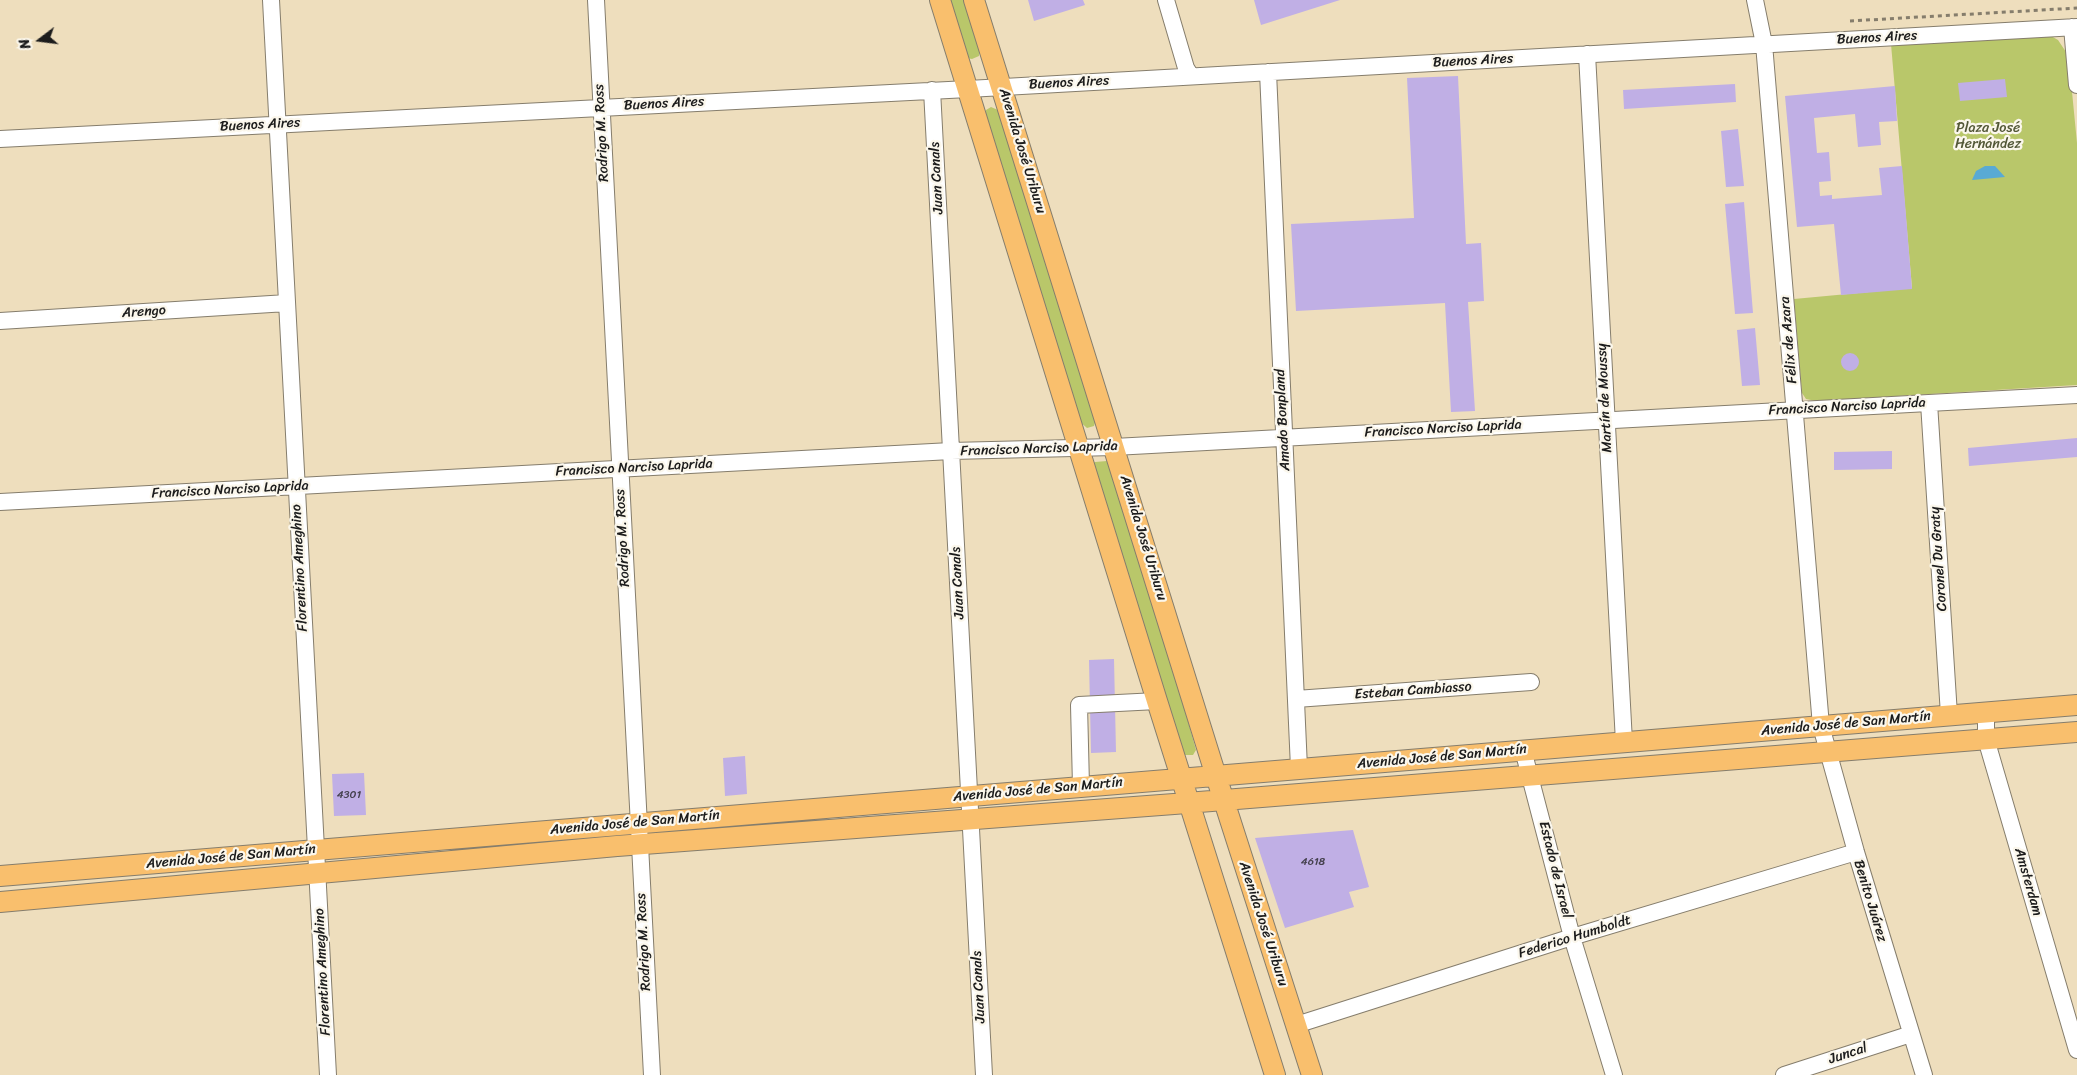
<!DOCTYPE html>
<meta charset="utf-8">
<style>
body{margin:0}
#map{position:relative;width:2077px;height:1075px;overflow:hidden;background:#eedebd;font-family:Sriracha,sans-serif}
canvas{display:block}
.north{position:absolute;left:15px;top:15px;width:50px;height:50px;-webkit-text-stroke:4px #fbf7ec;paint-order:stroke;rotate:255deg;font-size:14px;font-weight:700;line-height:20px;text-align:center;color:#1c1c1c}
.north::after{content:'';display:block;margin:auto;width:18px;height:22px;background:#1c1c1c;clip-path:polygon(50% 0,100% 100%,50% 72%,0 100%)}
</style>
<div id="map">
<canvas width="2077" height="1075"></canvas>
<div class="north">N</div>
</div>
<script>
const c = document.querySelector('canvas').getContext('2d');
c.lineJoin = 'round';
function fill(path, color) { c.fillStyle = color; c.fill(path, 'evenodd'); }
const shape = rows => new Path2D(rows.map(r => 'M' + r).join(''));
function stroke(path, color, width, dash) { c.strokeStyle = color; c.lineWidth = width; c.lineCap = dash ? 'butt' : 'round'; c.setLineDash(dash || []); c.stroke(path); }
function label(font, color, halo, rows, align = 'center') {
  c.font = font + ' Sriracha,sans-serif'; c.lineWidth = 4.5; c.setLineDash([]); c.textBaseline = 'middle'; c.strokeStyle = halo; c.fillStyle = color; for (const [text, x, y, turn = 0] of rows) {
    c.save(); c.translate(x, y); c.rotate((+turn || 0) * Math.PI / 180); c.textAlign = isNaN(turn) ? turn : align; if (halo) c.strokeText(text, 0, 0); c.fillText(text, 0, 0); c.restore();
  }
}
fill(shape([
 [948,0,964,0,979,49,979,56,972,59,967,58],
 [2051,36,2058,40,2066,52,2069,61,2077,143,2077,385,1816,401,1806,399,1802,393,1794,299,1912,288,1891,44],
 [991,107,998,110,1001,119,1096,419,1094,426,1087,428,1078,420,984,117,986,110],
 [1107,461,1110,463,1184,707,1196,750,1193,755,1183,755,1092,464,1095,462]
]), '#b9c76a');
fill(shape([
 [1985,166,1995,166,2005,177,1972,180,1976,171]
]), '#59aad4');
fill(shape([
 [1028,0,1083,0,1085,5,1034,21],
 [1254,0,1340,0,1261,25],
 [1458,76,1466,244,1481,243,1484,301,1468,302,1475,411,1451,412,1445,303,1296,311,1291,224,1414,218,1407,78],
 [2005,79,2007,97,1960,101,1958,83],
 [1735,84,1736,102,1624,109,1623,90],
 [1895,86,1897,121,1879,122,1881,145,1858,147,1855,114,1814,118,1817,153,1829,152,1831,181,1819,182,1820,196,1832,195,1832,199,1882,195,1879,168,1902,166,1912,289,1841,295,1834,224,1797,227,1785,96],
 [1738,129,1744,186,1726,187,1721,131],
 [1744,202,1753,313,1735,314,1725,204],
 [1755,328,1760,385,1742,386,1737,330],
 '1841 362a9 9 0 1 1 18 0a9 9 0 1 1-18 0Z',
 [2077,438,2077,457,1969,466,1968,448],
 [1892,451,1892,469,1834,470,1834,452],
 [1114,659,1116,752,1091,753,1089,660],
 [745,756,747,794,725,796,723,758],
 [364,773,366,815,334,816,332,774],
 [1353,830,1369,887,1349,892,1354,907,1285,928,1255,838]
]), '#c0afe5');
const minor = shape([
 [271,0,328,1075],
 [596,0,652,1075],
 [1166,0,1186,68,1191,76],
 [1755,0,1764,44,1821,726,1856,852,1924,1075],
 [2072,27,2077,85],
 [1587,54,1624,742],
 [1268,72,1299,768],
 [932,90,984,1075],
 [0,139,968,89,2077,27],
 [0,321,287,303],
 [1929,403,1949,715],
 [0,502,951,451,1114,447,2077,395],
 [1296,699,1531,682],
 [1986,712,1986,739,2077,1050],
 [1523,750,1572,937,1614,1075],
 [1081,786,1079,705,1157,701],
 [1296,1025,1572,937,1856,852],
 [1784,1075,1911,1034]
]);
const major = shape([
 [940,0,1157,701,1275,1075],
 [974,0,1216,776,1312,1075],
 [0,876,2077,705],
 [0,902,617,846,1174,804,2077,732]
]);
stroke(minor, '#857d6c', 18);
stroke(major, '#857d6c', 22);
stroke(shape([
 [1850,21,2077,8]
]), '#857d6c', 3, [4, 4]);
stroke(minor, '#fff', 16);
stroke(major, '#f9bf6d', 20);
label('11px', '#45414e', null, [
 ["4301",349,795],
 ["4618",1313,862]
]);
label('14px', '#1c1c1c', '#fbf7ec', [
 ["Buenos Aires",1877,38,-3],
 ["Buenos Aires",1473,61,-3],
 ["Buenos Aires",1069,83,-3],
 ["Buenos Aires",664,104,-3],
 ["Buenos Aires",260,125,-3],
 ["Rodrigo M. Ross",602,133,-93],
 ["Avenida José Uriburu",1022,151,73],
 ["Juan Canals",937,178,-93],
 ["Arengo",144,312,-4],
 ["Félix de Azara",1789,340,-95],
 ["Martín de Moussy",1605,398,-93],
 ["Francisco Narciso Laprida",1847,407,-3],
 ["Amado Bonpland",1283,420,-93],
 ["Francisco Narciso Laprida",1443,429,-3],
 ["Francisco Narciso Laprida",1039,449,-2],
 ["Francisco Narciso Laprida",634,468,-3],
 ["Francisco Narciso Laprida",230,490,-3],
 ["Rodrigo M. Ross",623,538,-93],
 ["Avenida José Uriburu",1143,538,73],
 ["Coronel Du Graty",1939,559,-94],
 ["Florentino Ameghino",300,568,-93],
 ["Juan Canals",958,583,-93],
 ["Esteban Cambiasso",1413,691,-4],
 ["Avenida José de San Martín",1846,724,-5],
 ["Avenida José de San Martín",1442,757,-5],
 ["Avenida José de San Martín",1038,790,-5],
 ["Avenida José de San Martín",635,823,-5],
 ["Avenida José de San Martín",231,857,-5],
 ["Estado de Israel",1555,870,76],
 ["Amsterdam",2028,882,74],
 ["Benito Juárez",1870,901,73],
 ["Avenida José Uriburu",1263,924,72],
 ["Federico Humboldt",1575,937,-17],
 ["Rodrigo M. Ross",644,942,-93],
 ["Florentino Ameghino",323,972,-93],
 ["Juan Canals",979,987,-93],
 ["Juncal",1848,1054,-18]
]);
label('14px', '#535837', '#fbf7ec', [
 ["Plaza José",1988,128],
 ["Hernández",1988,144]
]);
</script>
